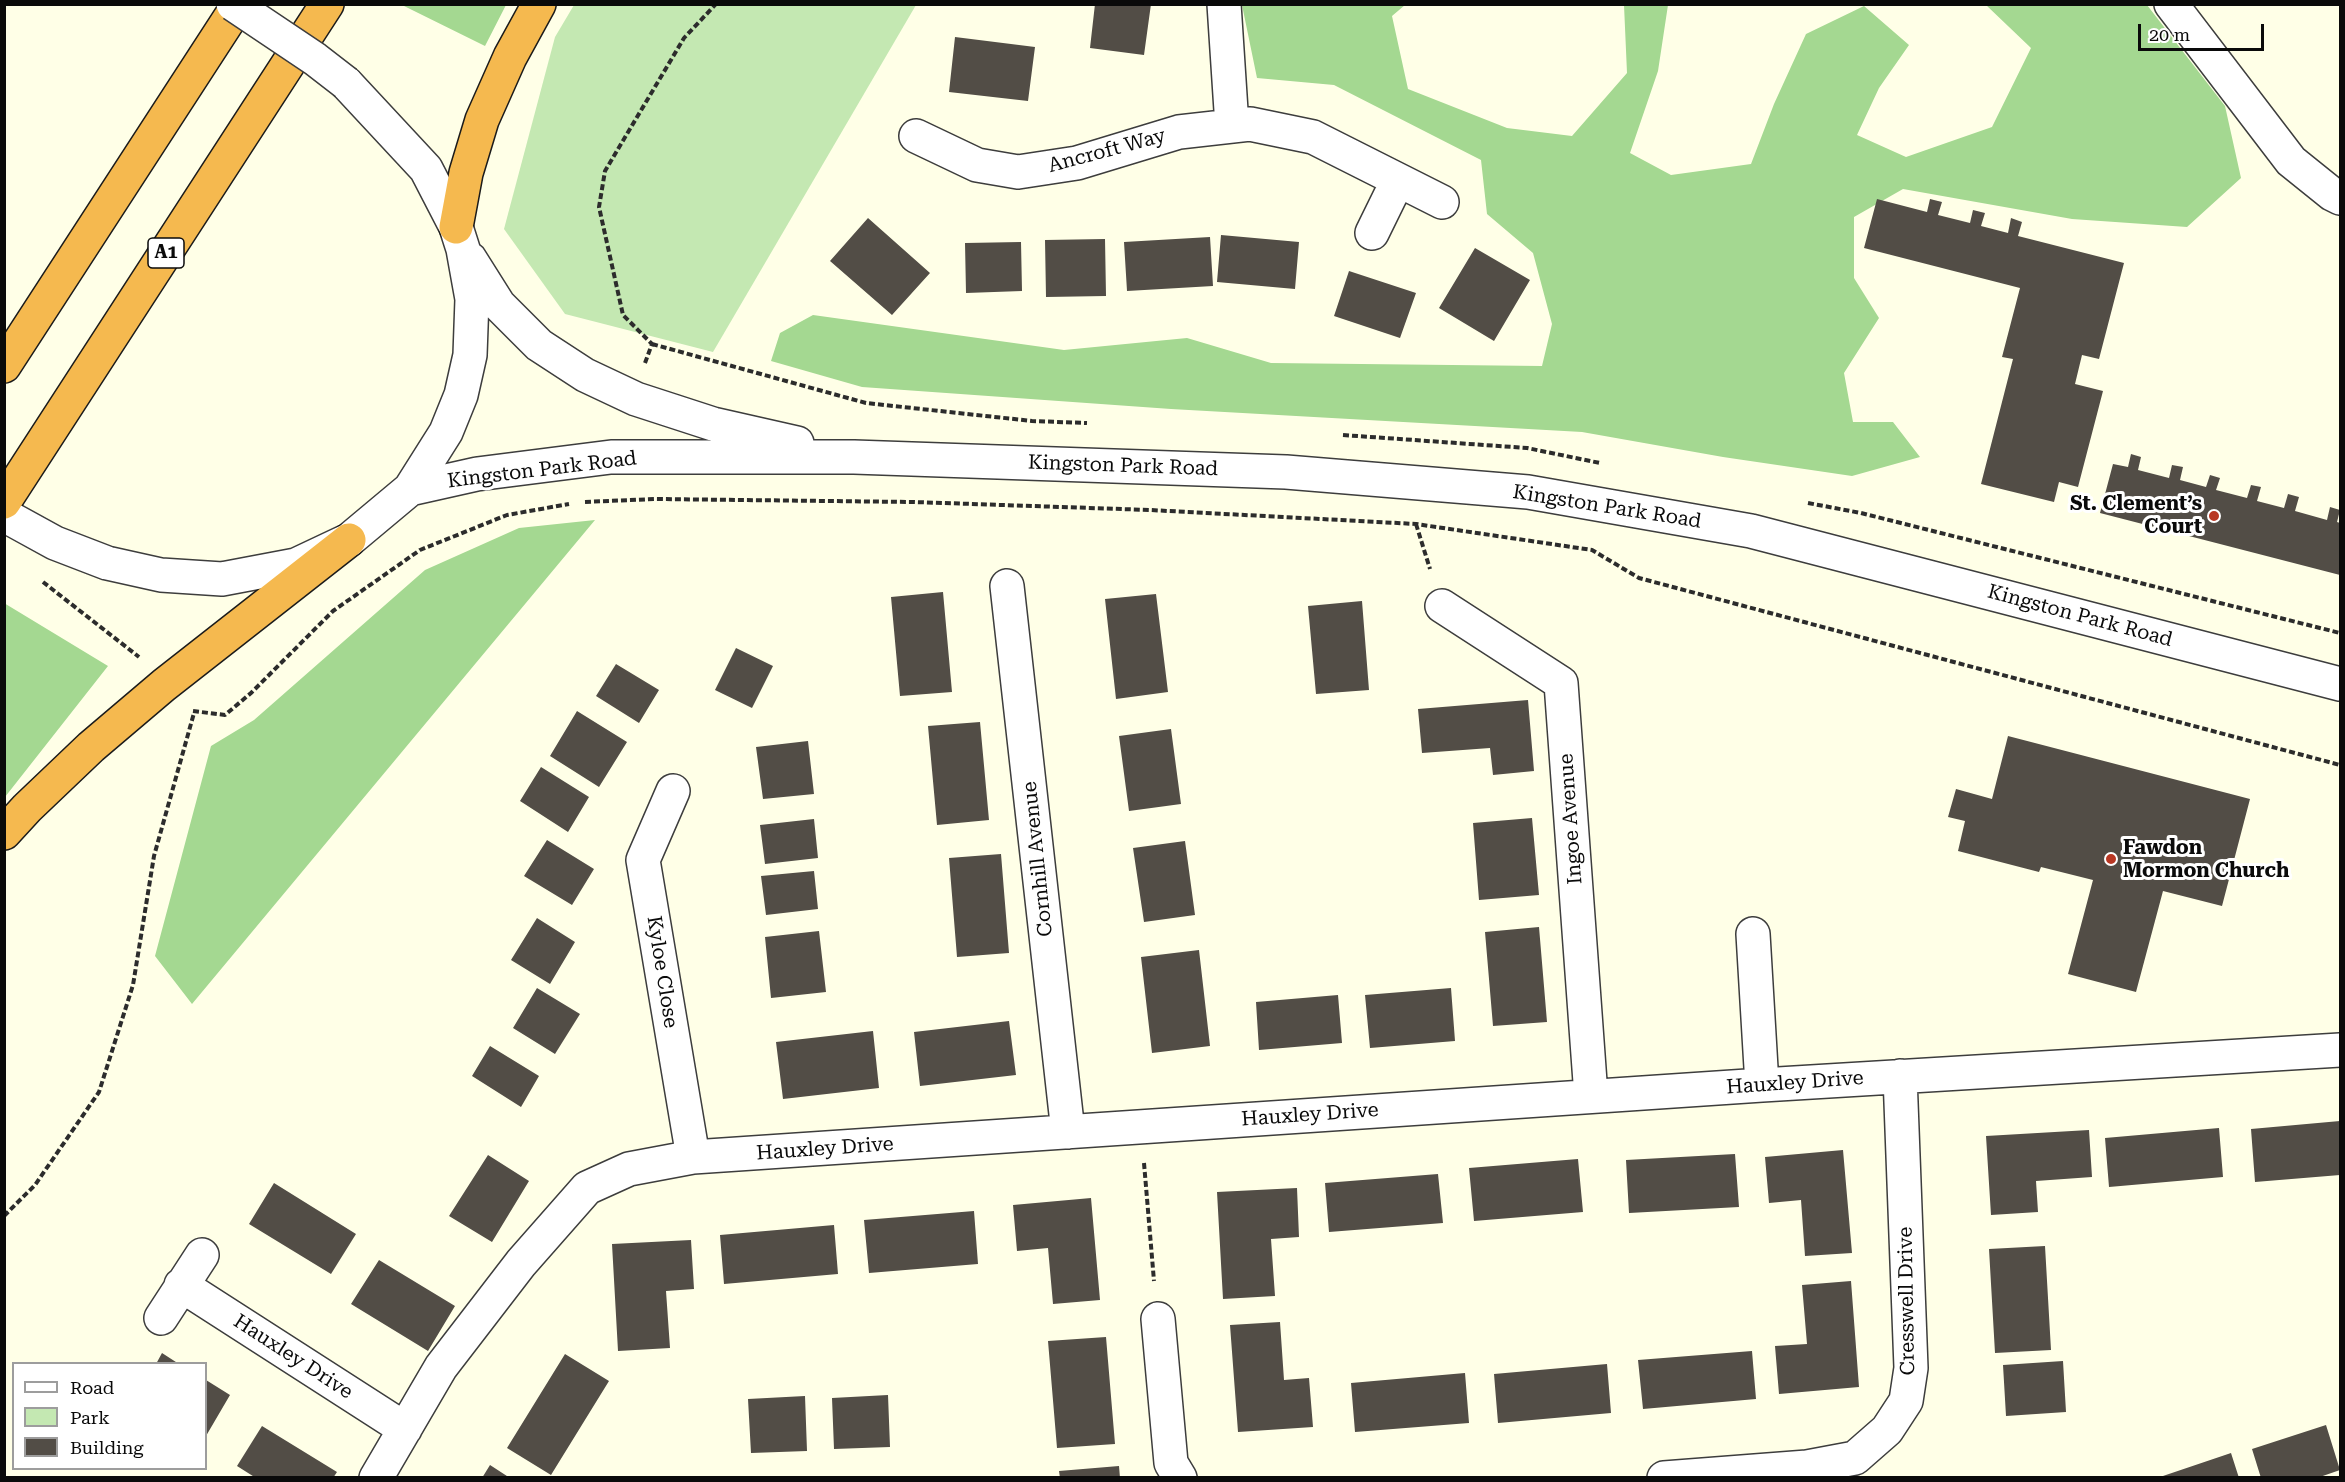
<!DOCTYPE html>
<meta charset="utf-8">
<style>
body{margin:0}
#map{position:relative;width:2345px;height:1482px;overflow:hidden;background:#ffffe7;font-family:"Roboto Serif",serif}
canvas{display:block}
.frame{position:absolute;inset:0;border:6px solid #0a0a0a;pointer-events:none}
.legend{position:absolute;left:12px;top:1362px;width:195px;height:108px;box-sizing:border-box;background:#fff;border:2px solid #9d9d9d;margin:0;padding:8px 10px;list-style:none;font-size:18px;color:#0a0a0a}
.legend li{display:flex;align-items:center;gap:12px;height:30px}
.legend b{width:30px;border:2px solid #9d9d9d}
.scale{position:absolute;left:2138px;top:24px;width:126px;height:27px;box-sizing:border-box;border:3px solid #0a0a0a;border-top:0;padding-left:8px;font-size:18px;line-height:21px;white-space:nowrap;color:#0a0a0a;-webkit-text-stroke:4px #fff;paint-order:stroke}
</style>
<div id="map">
<canvas width="2345" height="1482"></canvas>
<div class="frame"></div>
<ul class="legend">
<li><b style="height:8px;background:#fff"></b>Road</li>
<li><b style="height:16px;background:#c4e8b2"></b>Park</li>
<li><b style="height:16px;background:#524d46"></b>Building</li>
</ul>
<div class="scale">20 m</div>
</div>
<script>
const c = document.querySelector('canvas').getContext('2d');
c.lineJoin = 'round';
function fill(path, color) { c.fillStyle = color; c.fill(path, 'evenodd'); }
const shape = rows => new Path2D(rows.map(r => 'M' + r).join(''));
function stroke(path, color, width, dash) { c.strokeStyle = color; c.lineWidth = width; c.lineCap = dash ? 'butt' : 'round'; c.setLineDash(dash || []); c.stroke(path); }
function label(font, color, halo, rows, align = 'center') {
  c.font = font + ' "Roboto Serif",serif'; c.lineWidth = 6; c.setLineDash([]); c.textBaseline = 'middle'; c.strokeStyle = halo; c.fillStyle = color; for (const [text, x, y, turn = 0] of rows) {
    c.save(); c.translate(x, y); c.rotate((+turn || 0) * Math.PI / 180); c.textAlign = isNaN(turn) ? turn : align; if (halo) c.strokeText(text, 0, 0); c.fillText(text, 0, 0); c.restore();
  }
}
fill(shape([
 [574,5,916,5,713,352,565,314,504,229,555,37]
]), '#c4e8b2');
fill(shape([
 [402,5,506,5,485,46],
 [1242,5,1405,5,1392,16,1408,89,1507,128,1572,136,1627,73,1624,5,1668,5,1658,71,1630,153,1671,175,1751,164,1774,104,1806,34,1864,6,1909,45,1879,88,1857,135,1906,157,1992,127,2031,48,1986,5,2147,5,2225,106,2241,178,2187,227,2072,219,1903,189,1854,217,1854,278,1879,318,1844,373,1853,422,1893,422,1920,457,1852,476,1723,457,1582,432,1171,409,862,387,771,361,780,333,813,315,1064,350,1187,338,1271,363,1542,366,1552,324,1533,253,1487,214,1481,160,1334,85,1257,78],
 [595,520,192,1004,155,956,211,746,254,720,425,570,519,528],
 [4,603,108,666,5,797,4,797]
]), '#a4d891');
fill(shape([
 [1095,4,1151,4,1144,55,1090,48],
 [955,37,1035,47,1028,101,949,92],
 [1877,199,1927,212,1930,199,1942,202,1938,215,1970,223,1973,210,1985,213,1981,226,2008,233,2011,218,2022,222,2018,236,2124,263,2099,359,2082,355,2075,384,2103,391,2078,487,2059,482,2054,502,1981,484,2013,359,2002,357,2020,288,1864,248],
 [868,218,930,273,892,315,830,261],
 [1221,235,1299,242,1295,289,1217,282],
 [1210,237,1213,286,1127,291,1124,242],
 [1105,239,1106,296,1046,297,1045,240],
 [1021,242,1022,291,966,293,965,243],
 [1475,248,1530,280,1494,341,1439,308],
 [1349,271,1416,293,1400,338,1334,316],
 [2131,454,2141,457,2138,470,2169,478,2172,465,2183,467,2180,480,2206,487,2210,475,2220,478,2216,490,2247,498,2251,485,2261,487,2257,501,2284,508,2288,494,2299,497,2295,511,2327,520,2330,507,2340,510,2337,522,2340,523,2340,575,2100,513,2113,464,2128,467],
 [943,592,952,692,900,696,891,597],
 [1156,594,1168,692,1116,699,1105,599],
 [1362,601,1369,690,1316,694,1308,606],
 [736,648,773,666,752,708,715,690],
 [616,664,659,690,639,723,596,696],
 [1528,700,1534,771,1493,775,1490,748,1422,753,1418,709],
 [577,711,627,742,599,787,550,756],
 [980,722,989,820,937,825,928,726],
 [1171,729,1181,804,1129,811,1119,736],
 [2008,736,2250,799,2222,906,2163,891,2136,992,2068,974,2093,880,2041,867,2039,872,1958,851,1965,821,1948,817,1956,789,1992,799],
 [808,741,814,794,763,799,756,747],
 [541,767,589,797,568,832,520,801],
 [1532,818,1539,895,1479,900,1473,823],
 [814,819,818,858,765,864,760,825],
 [547,840,594,869,572,905,524,876],
 [1185,841,1195,915,1144,922,1133,848],
 [1001,854,1009,953,957,957,949,858],
 [814,871,818,909,766,915,761,876],
 [537,918,575,942,550,984,511,960],
 [1539,927,1547,1022,1493,1026,1485,932],
 [819,931,826,992,771,998,765,937],
 [1199,950,1210,1046,1152,1053,1141,957],
 [537,988,580,1014,555,1054,513,1028],
 [1451,988,1455,1041,1370,1048,1365,995],
 [1338,995,1342,1043,1259,1050,1256,1002],
 [1009,1021,1016,1075,920,1086,914,1032],
 [873,1031,879,1088,783,1099,776,1042],
 [490,1046,539,1076,521,1107,472,1076],
 [2340,1121,2340,1175,2255,1182,2251,1129],
 [2219,1128,2223,1177,2109,1187,2105,1138],
 [2089,1130,2092,1177,2036,1181,2038,1212,1991,1215,1986,1136],
 [1843,1150,1852,1253,1805,1256,1801,1200,1769,1203,1765,1157],
 [1735,1154,1739,1207,1629,1213,1626,1160],
 [488,1155,529,1181,492,1242,449,1216],
 [1578,1159,1583,1212,1474,1221,1469,1168],
 [1438,1174,1443,1223,1329,1232,1325,1183],
 [274,1183,356,1234,331,1274,249,1224],
 [1297,1188,1299,1237,1271,1239,1275,1296,1223,1299,1217,1192],
 [1091,1198,1100,1300,1053,1304,1048,1248,1017,1251,1013,1205],
 [974,1211,978,1264,869,1273,864,1220],
 [834,1225,838,1274,724,1284,720,1235],
 [691,1240,694,1289,666,1291,670,1348,618,1351,612,1244],
 [2045,1246,2051,1350,1995,1353,1989,1249],
 [379,1260,455,1306,428,1351,351,1304],
 [1851,1281,1859,1387,1779,1394,1775,1346,1807,1344,1802,1285],
 [1280,1322,1284,1380,1309,1378,1313,1427,1238,1432,1230,1325],
 [1106,1337,1115,1444,1057,1448,1048,1341],
 [1752,1351,1756,1399,1643,1409,1638,1360],
 [162,1353,179,1364,156,1364],
 [565,1354,609,1381,551,1475,507,1448],
 [2063,1361,2066,1412,2006,1416,2003,1365],
 [1607,1364,1611,1413,1498,1423,1494,1374],
 [1465,1373,1469,1423,1355,1432,1351,1383],
 [206,1380,230,1395,206,1436],
 [888,1395,890,1447,834,1449,832,1398],
 [805,1396,807,1451,751,1453,748,1399],
 [2326,1425,2340,1470,2317,1478,2261,1478,2252,1449],
 [262,1426,337,1472,333,1478,256,1478,237,1466],
 [2231,1453,2239,1478,2160,1478,2160,1477],
 [490,1465,510,1478,482,1478],
 [1119,1466,1120,1478,1060,1478,1059,1471]
]), '#524d46');
const minor = shape([
 [1224,4,1232,126],
 [2171,4,2291,161,2332,194,2340,198],
 [916,136,977,165,1018,172,1077,163,1179,132,1250,124,1313,137,1442,202],
 [1372,233,1398,180],
 [470,259,499,305,539,345,585,375,636,399,713,424,797,443],
 [410,489,477,474,611,457,854,457,1286,472,1528,492,1751,531,2340,684],
 [4,515,55,543,107,563,161,575,222,579,296,565,349,540,410,489,446,432,461,395,470,355,472,299,463,249,456,227,426,169,346,83],
 [1007,586,1068,1132],
 [1442,606,1561,683,1591,1096],
 [673,791,643,860,693,1157],
 [1753,934,1762,1085],
 [181,1285,405,1429],
 [161,1318,202,1255],
 [1158,1319,1171,1463,1180,1478],
 [376,1478,441,1367,521,1263,587,1188,629,1169,693,1157,1762,1085,2340,1050],
 [1664,1478,1807,1467,1855,1458,1887,1430,1906,1401,1911,1368,1900,1076]
]);
const highway = shape([
 [456,227,466,173,482,120,510,57,539,4],
 [4,366,239,4],
 [4,502,327,4],
 [4,833,27,808,91,747,164,685,349,540]
]);
stroke(minor, '#3d3d3d', 36);
stroke(highway, '#1b1b1b', 36);
stroke(shape([
 [652,344,866,403,1032,421,1087,423],
 [645,363,652,344,623,315,599,207,605,171,684,38,716,4],
 [1343,435,1527,448,1600,463],
 [585,502,656,499,914,502,1150,510,1416,524,1592,550,1639,578,2340,765],
 [1808,503,1861,513,2340,633],
 [1416,524,1430,569],
 [43,582,139,657],
 [193,711,225,715,251,693,333,611,420,550,507,515,569,504],
 [1144,1163,1154,1281],
 [4,1216,35,1185,99,1092,133,985,154,856,194,713]
]), '#2c2c2c', 4, [6, 3]);
stroke(minor, '#fff', 33);
stroke(highway, '#f5b94f', 33);
const minorBridge = shape([
 [233,4,315,59,346,83]
]);
stroke(minorBridge, '#3d3d3d', 36, []);
stroke(minorBridge, '#fff', 33);
for (const [x, y, r, color] of [
 [2214,516,6,"#b83723"],
 [2111,859,6,"#b83723"]
]) { const dot = new Path2D(); dot.arc(x, y, r, 0, 2 * Math.PI); c.fillStyle = color; c.fill(dot); stroke(dot, '#fff', 2); }
for (const [x, y, w] of [
 [166,253,36]
]) { const box = new Path2D(); box.roundRect(x - w / 2, y - 15, w, 30, 4.5); c.fillStyle = '#fff'; c.fill(box); stroke(box, '#0a0a0a', 1.5); }
label('bold 18px', '#0a0a0a', null, [
 ["A1",166,253]
]);
label('20px', '#0a0a0a', '#fff', [
 ["Ancroft Way",1107,151,-15],
 ["Kingston Park Road",1123,466,2],
 ["Kingston Park Road",542,470,-7],
 ["Kingston Park Road",1607,507,9],
 ["Kingston Park Road",2080,616,15],
 ["Ingoe Avenue",1571,819,-94],
 ["Cornhill Avenue",1038,859,-96],
 ["Kyloe Close",662,972,81],
 ["Hauxley Drive",1795,1083,-4],
 ["Hauxley Drive",1310,1115,-4],
 ["Hauxley Drive",825,1149,-4],
 ["Cresswell Drive",1907,1301,-91],
 ["Hauxley Drive",293,1357,33]
]);
label('bold 20px', '#0a0a0a', '#fff', [
 ["St. Clement’s",2202,504],
 ["Court",2202,527],
 ["Fawdon",2123,848,"left"],
 ["Mormon Church",2123,871,"left"]
], 'right');
</script>
